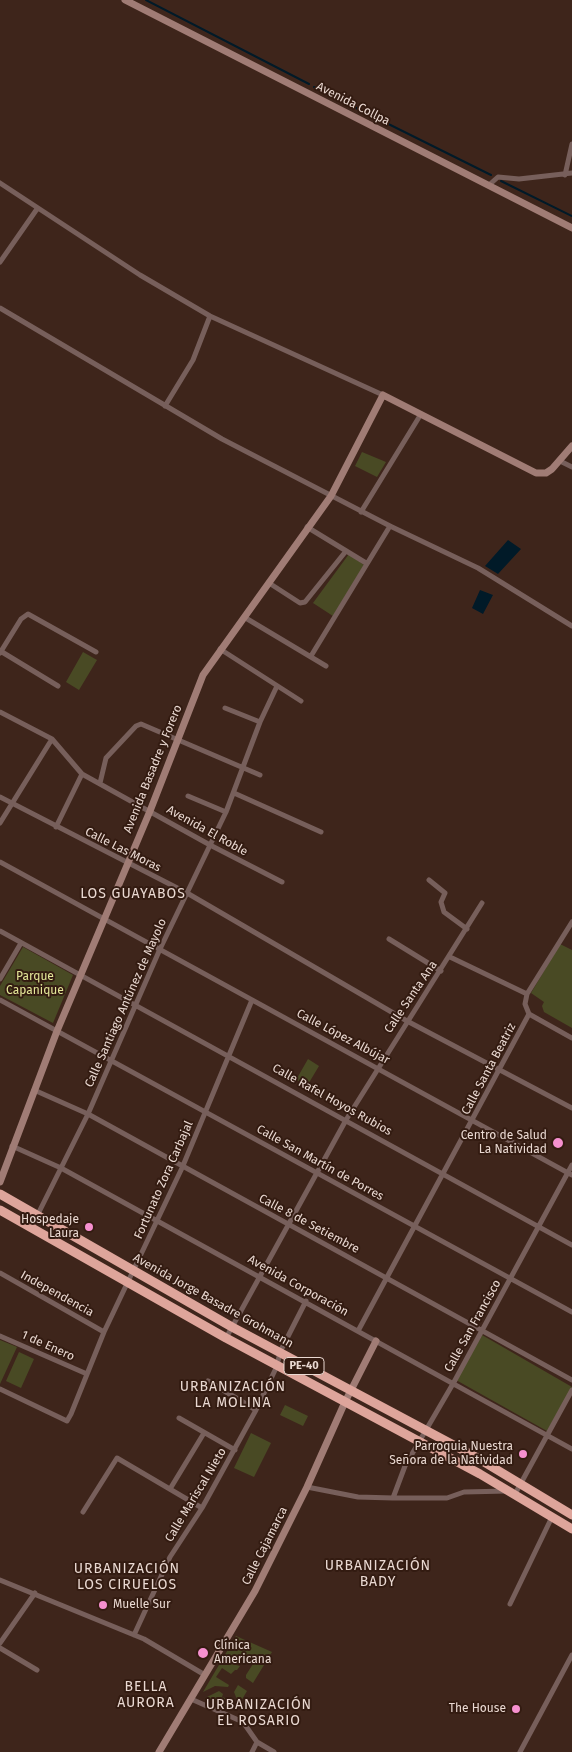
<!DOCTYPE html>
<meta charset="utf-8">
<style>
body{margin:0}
canvas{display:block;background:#3e251b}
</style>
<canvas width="572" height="1752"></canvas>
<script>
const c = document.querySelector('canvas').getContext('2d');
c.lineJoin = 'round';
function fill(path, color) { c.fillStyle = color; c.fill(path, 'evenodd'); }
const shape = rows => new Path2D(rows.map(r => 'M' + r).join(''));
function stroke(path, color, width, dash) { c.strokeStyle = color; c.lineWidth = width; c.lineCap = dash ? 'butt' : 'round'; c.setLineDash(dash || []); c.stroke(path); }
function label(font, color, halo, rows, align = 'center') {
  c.font = font + ' "Fira Sans",sans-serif'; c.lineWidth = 4; c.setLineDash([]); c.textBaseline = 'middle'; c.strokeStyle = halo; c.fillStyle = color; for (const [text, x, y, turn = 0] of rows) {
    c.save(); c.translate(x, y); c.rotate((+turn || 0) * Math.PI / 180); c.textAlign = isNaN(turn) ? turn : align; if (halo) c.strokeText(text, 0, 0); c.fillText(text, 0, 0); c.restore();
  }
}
fill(shape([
 [362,452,386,462,377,477,355,466],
 [349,554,364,565,333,616,313,603],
 [83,652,97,660,79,690,66,682],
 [560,944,572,950,572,1028,544,1012,542,1006,544,1002,531,993],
 [23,947,73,975,53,1023,0,995,0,986],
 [308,1059,319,1066,307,1086,296,1080],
 [482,1335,572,1387,547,1431,456,1380],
 [0,1340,17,1347,0,1384],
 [19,1352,34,1359,21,1388,6,1381],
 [285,1405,308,1416,303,1426,280,1415],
 [251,1433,271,1443,254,1477,234,1468],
 [236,1636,272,1652,253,1683,246,1678,246,1675,253,1664,234,1655,230,1660,232,1664,240,1666,237,1670,235,1670,231,1674,222,1668,216,1677,229,1685,228,1687,215,1686,203,1692],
 [238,1685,247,1691,237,1708,238,1702,234,1692],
 [219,1691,223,1694,222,1697,230,1700,230,1710,205,1698]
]), '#494a24');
fill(shape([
 [508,540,521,549,498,574,485,566],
 [480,590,493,595,483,614,472,608]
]), '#011a28');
stroke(shape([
 [146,0,309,84],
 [314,87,491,175],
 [501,181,572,216]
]), '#011a28', 2);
stroke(shape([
 [565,175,572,144],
 [0,183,140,275,210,316,383,395],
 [489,185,498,177,519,179,572,173],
 [0,262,37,209],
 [0,308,222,439,390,526,478,568,572,626],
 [165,406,193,360,210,316],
 [560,461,572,467],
 [361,512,421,414],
 [307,527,366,563],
 [269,583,300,603,305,602,346,551],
 [244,617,326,666],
 [220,649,301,701],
 [2,652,58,686],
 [0,653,21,619,28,614,96,652],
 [311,656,390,526],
 [225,708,260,722],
 [0,712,52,739,82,774,210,845,282,882],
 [100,783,106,758,136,726,141,724,260,775],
 [234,793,321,832],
 [188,796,226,812],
 [0,797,187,893,407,1021,572,1108],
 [0,823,52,739],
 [56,827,82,774],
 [0,862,572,1175],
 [429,880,445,893,441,902,444,912,467,929],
 [0,931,572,1245],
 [389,939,441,971],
 [450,957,527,994],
 [0,979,21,943],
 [0,1000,572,1312],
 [529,1014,572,1038],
 [34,1090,88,1114,572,1380],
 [12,1146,61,1168,572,1449],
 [31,1228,88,1114,160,949,226,812,260,722,277,686],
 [0,1273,104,1332],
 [358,1331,529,1014,525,1004,527,994,572,922],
 [0,1336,87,1374],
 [226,1338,346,1120,482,903],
 [208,1381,256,1410],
 [0,1389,67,1421,71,1414,104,1332,182,1168,252,1000],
 [179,1418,235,1450],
 [307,1487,358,1497,393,1498,447,1498,464,1492,507,1491],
 [170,1489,204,1433],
 [515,1494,572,1390],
 [393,1498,405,1466,454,1382,572,1165],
 [83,1512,117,1458,202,1508],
 [0,1580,144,1639,205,1675],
 [510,1604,552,1517],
 [134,1635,170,1557,202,1508,256,1410,277,1366,280,1352,306,1301],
 [0,1643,35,1593],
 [0,1648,37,1670],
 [191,1699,243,1722,257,1742,274,1752],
 [252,1752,257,1742],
 [520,1752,572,1655]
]), '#775f5b', 5);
stroke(shape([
 [125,0,572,228],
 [0,1182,57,1031,150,811,203,675,331,496,383,395,536,473,546,473,552,469,572,446],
 [159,1752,255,1591,307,1487,345,1402,376,1341]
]), '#a07c75', 7);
stroke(shape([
 [0,1194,232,1327,474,1456,572,1515],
 [0,1210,226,1338,480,1474,572,1529]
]), '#dea59b', 9);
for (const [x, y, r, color] of [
 [558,1143,6,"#f690cf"],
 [89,1227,5,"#f690cf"],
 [523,1454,5,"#f690cf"],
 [103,1605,5,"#f690cf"],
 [203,1653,6,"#f690cf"],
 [516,1709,5,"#f690cf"]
]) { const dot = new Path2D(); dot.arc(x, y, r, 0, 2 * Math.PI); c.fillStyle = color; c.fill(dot); stroke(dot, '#331b11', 2); }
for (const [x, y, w] of [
 [304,1366,40]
]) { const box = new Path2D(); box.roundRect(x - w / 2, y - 8.5, w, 17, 4); c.fillStyle = '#331b11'; c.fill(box); stroke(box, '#ead9d2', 1); }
label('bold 11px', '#ead9d2', null, [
 ["PE-40",304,1366]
]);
label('12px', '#ead9d2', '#331b11', [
 ["Avenida Collpa",353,104,27],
 ["Avenida Basadre y Forero",153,769,-68],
 ["Avenida El Roble",207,831,29],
 ["Calle Las Moras",123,850,27],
 ["Calle Santa Ana",411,997,-56],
 ["Calle Santiago Antúnez de Mayolo",126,1003,-66],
 ["Calle López Albújar",343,1037,28],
 ["Calle Santa Beatriz",489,1069,-62],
 ["Calle Rafel Hoyos Rubios",332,1100,29],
 ["Calle San Martín de Porres",320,1163,29],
 ["Fortunato Zora Carbajal",164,1180,-66],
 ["Calle 8 de Setiembre",309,1224,28],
 ["Avenida Corporación",298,1286,29],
 ["Independencia",57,1294,29],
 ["Avenida Jorge Basadre Grohmann",213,1301,29],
 ["Calle San Francisco",473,1326,-61],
 ["1 de Enero",48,1346,24],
 ["Calle Mariscal Nieto",196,1495,-59],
 ["Calle Cajamarca",265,1546,-63]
]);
label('12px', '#e3e698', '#331b11', [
 ["Parque",35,977],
 ["Capanique",35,991]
]);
label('12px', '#ead9d2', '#331b11', [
 ["Centro de Salud",547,1136],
 ["La Natividad",547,1150],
 ["Hospedaje",79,1220],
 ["Laura",79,1234],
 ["Parroquia Nuestra",513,1447],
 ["Señora de la Natividad",513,1461],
 ["Muelle Sur",113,1605,"left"],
 ["Clínica",214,1646,"left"],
 ["Americana",214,1660,"left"],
 ["The House",506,1709]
], 'right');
c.letterSpacing = '1px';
label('14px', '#ead9d2', '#331b11', [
 ["LOS GUAYABOS",133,894],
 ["URBANIZACIÓN",233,1387],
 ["LA MOLINA",233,1403],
 ["URBANIZACIÓN",378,1566],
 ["BADY",378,1582],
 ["URBANIZACIÓN",127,1569],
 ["LOS CIRUELOS",127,1585],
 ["BELLA",146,1687],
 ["AURORA",146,1703],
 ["URBANIZACIÓN",259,1705],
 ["EL ROSARIO",259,1721]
]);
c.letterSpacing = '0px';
</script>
